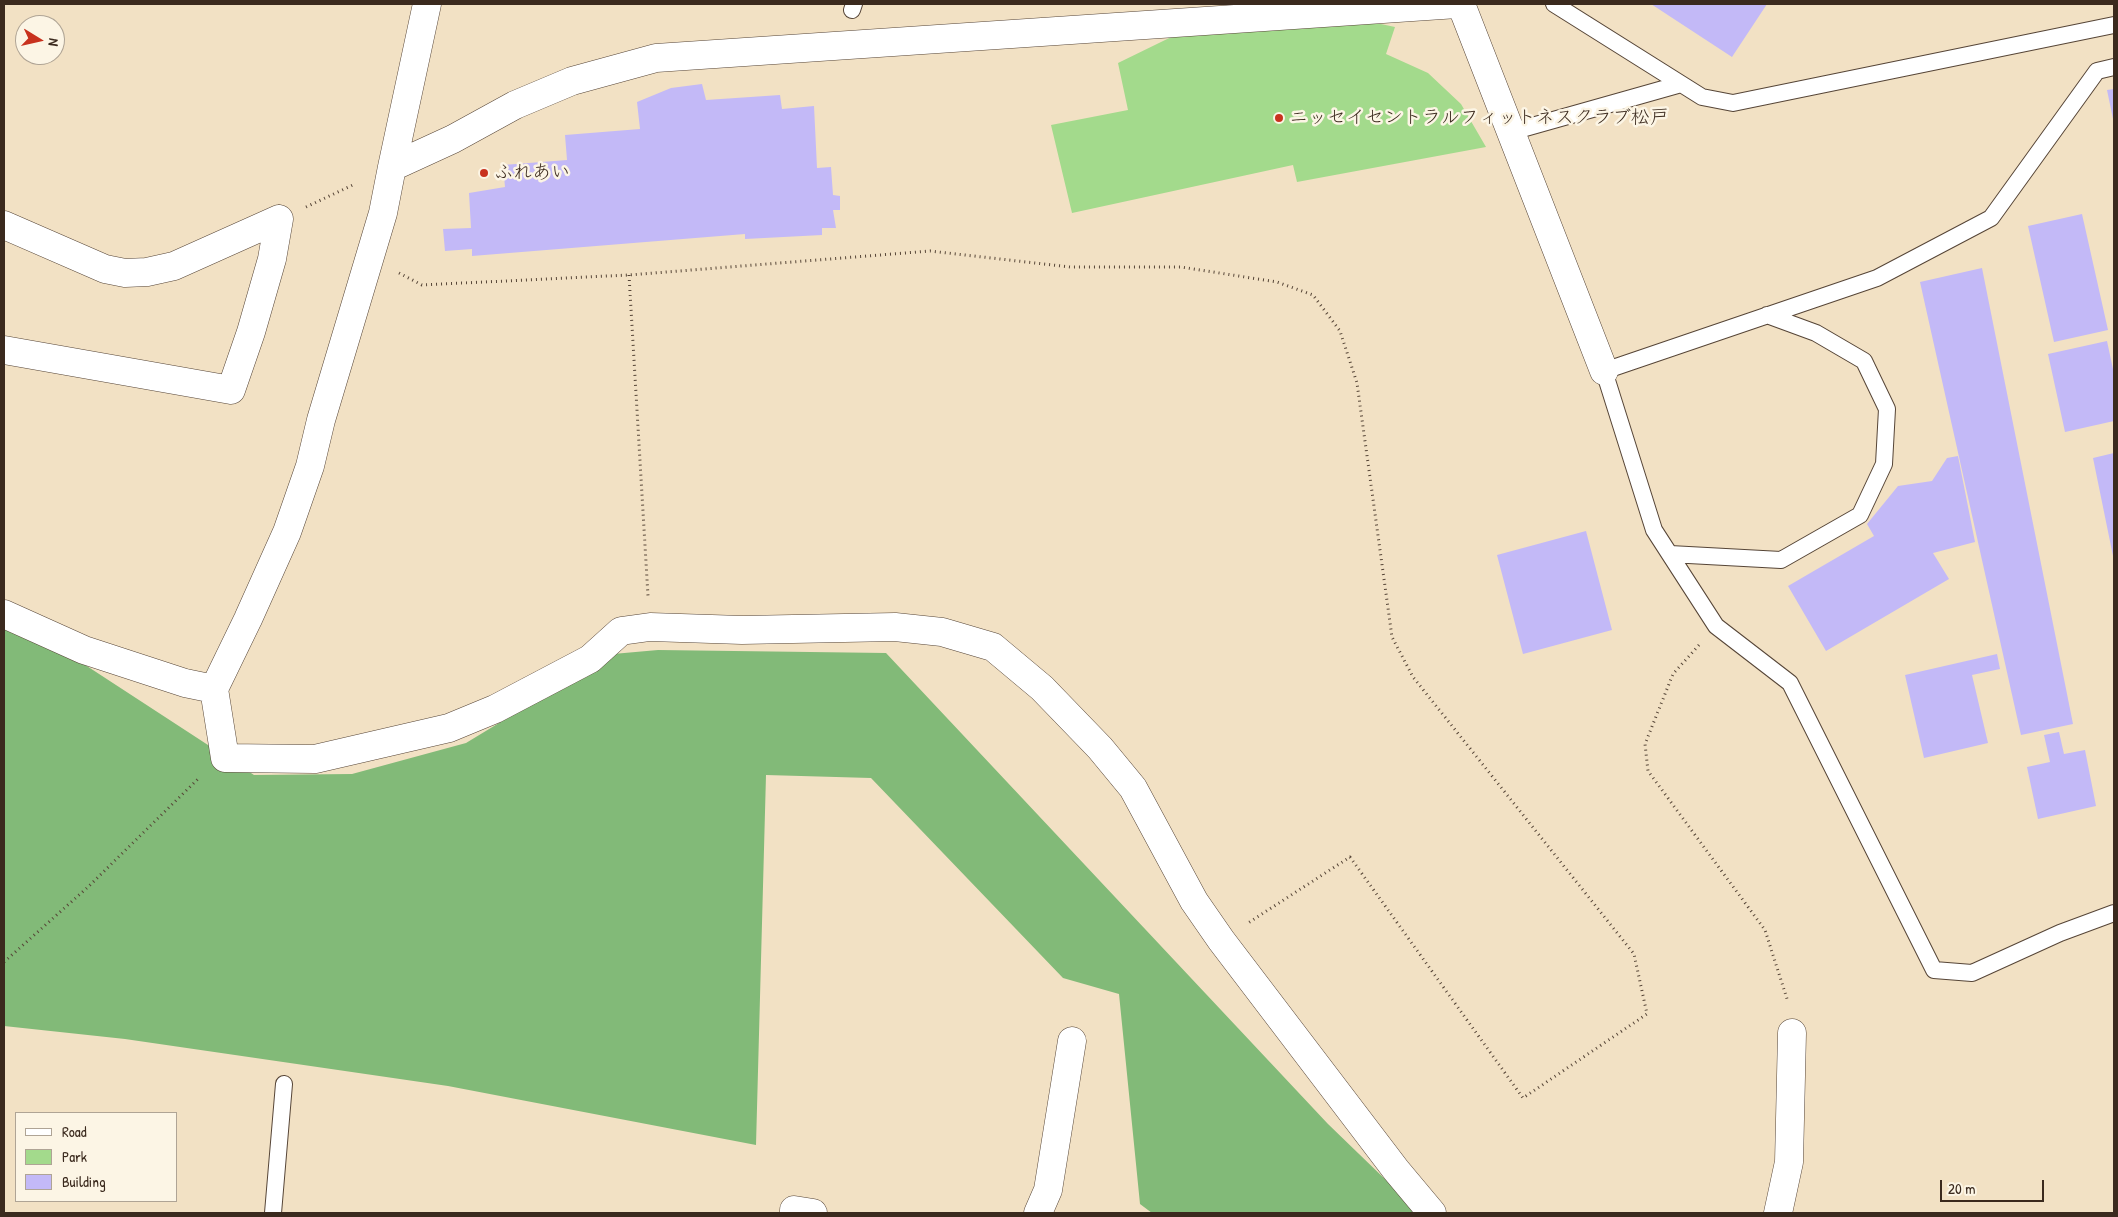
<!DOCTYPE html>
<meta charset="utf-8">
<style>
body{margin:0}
#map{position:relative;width:2118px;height:1217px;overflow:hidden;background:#f2e1c4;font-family:"Patrick Hand",sans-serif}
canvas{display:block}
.frame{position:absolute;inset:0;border:5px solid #3b2a1e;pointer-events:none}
.legend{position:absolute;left:15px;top:1112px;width:162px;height:90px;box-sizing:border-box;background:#fcf5e5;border:1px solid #afa495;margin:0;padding:6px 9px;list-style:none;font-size:15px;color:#3b2a1e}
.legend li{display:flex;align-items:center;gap:10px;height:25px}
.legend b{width:25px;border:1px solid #afa495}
.north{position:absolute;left:15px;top:15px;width:50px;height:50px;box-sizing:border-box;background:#fcf5e5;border:1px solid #afa495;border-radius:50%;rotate:99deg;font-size:14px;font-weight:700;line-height:20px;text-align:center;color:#3b2a1e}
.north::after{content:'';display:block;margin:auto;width:18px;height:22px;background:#c8321e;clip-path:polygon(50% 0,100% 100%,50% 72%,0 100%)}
.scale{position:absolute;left:1940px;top:1180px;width:104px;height:22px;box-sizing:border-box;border:2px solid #3b2a1e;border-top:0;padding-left:6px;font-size:15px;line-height:18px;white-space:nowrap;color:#3b2a1e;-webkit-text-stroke:4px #fcf5e5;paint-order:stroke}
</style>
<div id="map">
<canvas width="2118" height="1217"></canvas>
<div class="frame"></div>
<ul class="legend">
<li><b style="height:6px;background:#fff"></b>Road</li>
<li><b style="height:14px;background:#a3da8c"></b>Park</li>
<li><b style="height:14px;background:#c3b9f7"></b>Building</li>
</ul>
<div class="north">N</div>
<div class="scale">20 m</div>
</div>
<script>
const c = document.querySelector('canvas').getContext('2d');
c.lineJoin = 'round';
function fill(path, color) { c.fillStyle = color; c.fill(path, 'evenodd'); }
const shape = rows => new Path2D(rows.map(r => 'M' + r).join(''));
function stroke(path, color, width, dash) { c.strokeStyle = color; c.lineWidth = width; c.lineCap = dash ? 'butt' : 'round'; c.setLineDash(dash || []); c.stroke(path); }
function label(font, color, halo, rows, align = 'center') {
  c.font = font + ' "Patrick Hand","Klee One",sans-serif'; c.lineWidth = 5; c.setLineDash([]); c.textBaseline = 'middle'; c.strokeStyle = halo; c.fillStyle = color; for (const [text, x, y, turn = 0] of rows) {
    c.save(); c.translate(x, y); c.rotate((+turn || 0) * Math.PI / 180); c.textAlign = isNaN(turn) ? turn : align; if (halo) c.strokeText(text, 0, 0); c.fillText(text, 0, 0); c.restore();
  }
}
fill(shape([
 [1348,17,1395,27,1386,54,1428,73,1461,104,1486,147,1297,182,1293,165,1072,213,1051,125,1128,110,1118,63,1202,22]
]), '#a3da8c');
fill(shape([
 [4,612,254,775,352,774,466,743,613,654,658,650,886,653,1328,1124,1420,1213,1152,1213,1140,1204,1119,994,1063,978,871,778,766,775,756,1145,448,1086,125,1039,4,1026]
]), '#82ba78');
fill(shape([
 [1651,4,1767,4,1732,57],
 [702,84,706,100,780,95,782,109,814,106,817,168,831,167,833,195,840,196,840,210,833,210,836,228,822,228,822,235,745,239,745,234,472,256,472,249,445,251,443,229,471,228,469,193,505,187,503,165,567,160,565,135,640,129,637,102,671,88],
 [2114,89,2114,119,2113,119,2107,90],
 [2082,214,2108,330,2054,342,2028,226],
 [1982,268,2073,724,2021,735,1920,282],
 [2107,341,2114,374,2114,421,2065,432,2048,354],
 [2114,453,2114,555,2113,556,2093,458],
 [1958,456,1975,542,1933,553,1949,579,1826,651,1788,586,1874,536,1867,524,1898,486,1932,481,1947,458],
 [1586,531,1612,630,1523,654,1497,555],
 [1997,654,2000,669,1972,675,1988,743,1924,758,1905,675],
 [2059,732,2064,754,2085,750,2096,806,2038,819,2027,767,2050,762,2044,735]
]), '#c3b9f7');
const lane = shape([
 [1554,4,1702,97,1733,103,2114,25],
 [852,10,854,4],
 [2114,67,2097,71,1991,218,1877,278,1604,371,1654,530,1716,626,1790,683,1934,970,1972,973,2060,933,2114,913],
 [1511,132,1681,84],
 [1670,554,1781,560,1860,515,1884,464,1887,409,1864,361,1816,333,1767,315],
 [273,1213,284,1084]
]);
const street = shape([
 [1461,4,1604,371],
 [392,167,427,4],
 [4,225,105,269,125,273,147,272,174,266,279,219],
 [4,350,231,390,251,332,272,259,279,219],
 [4,614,84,650,185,683,214,689,248,619,287,532,310,466,321,420,383,213,392,167,453,139,515,105,572,81,656,58,1457,4],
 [214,689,225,758,315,759,449,728,495,709,590,659,621,631,650,627,742,630,895,627,942,632,993,647,1042,688,1100,748,1133,788,1194,901,1221,940,1396,1170,1432,1213],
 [794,1213,794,1210,813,1213],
 [1038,1213,1048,1190,1072,1041],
 [1778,1213,1789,1162,1792,1033]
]);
stroke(lane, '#564537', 18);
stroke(street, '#564537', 29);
stroke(shape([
 [306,207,355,184],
 [399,273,422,285,629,275,930,251,1070,267,1181,267,1277,282,1313,295,1340,331,1357,383,1392,637,1413,677,1634,954,1647,1014,1523,1098,1350,857,1248,923],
 [629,275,648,596],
 [1699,645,1673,674,1645,744,1648,771,1765,930,1788,1002],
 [4,962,88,887,200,777]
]), '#564537', 3, [1, 4]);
stroke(lane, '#fff', 16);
stroke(street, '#fff', 28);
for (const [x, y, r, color] of [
 [1279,118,5,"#c8321e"],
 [484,173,5,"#c8321e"]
]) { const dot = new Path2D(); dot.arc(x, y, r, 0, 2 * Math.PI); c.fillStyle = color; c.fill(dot); stroke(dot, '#fcf5e5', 2); }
label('19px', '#3b2a1e', '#fcf5e5', [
 ["ニッセイセントラルフィットネスクラブ松戸",1289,118],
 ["ふれあい",494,173]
], 'left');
</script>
